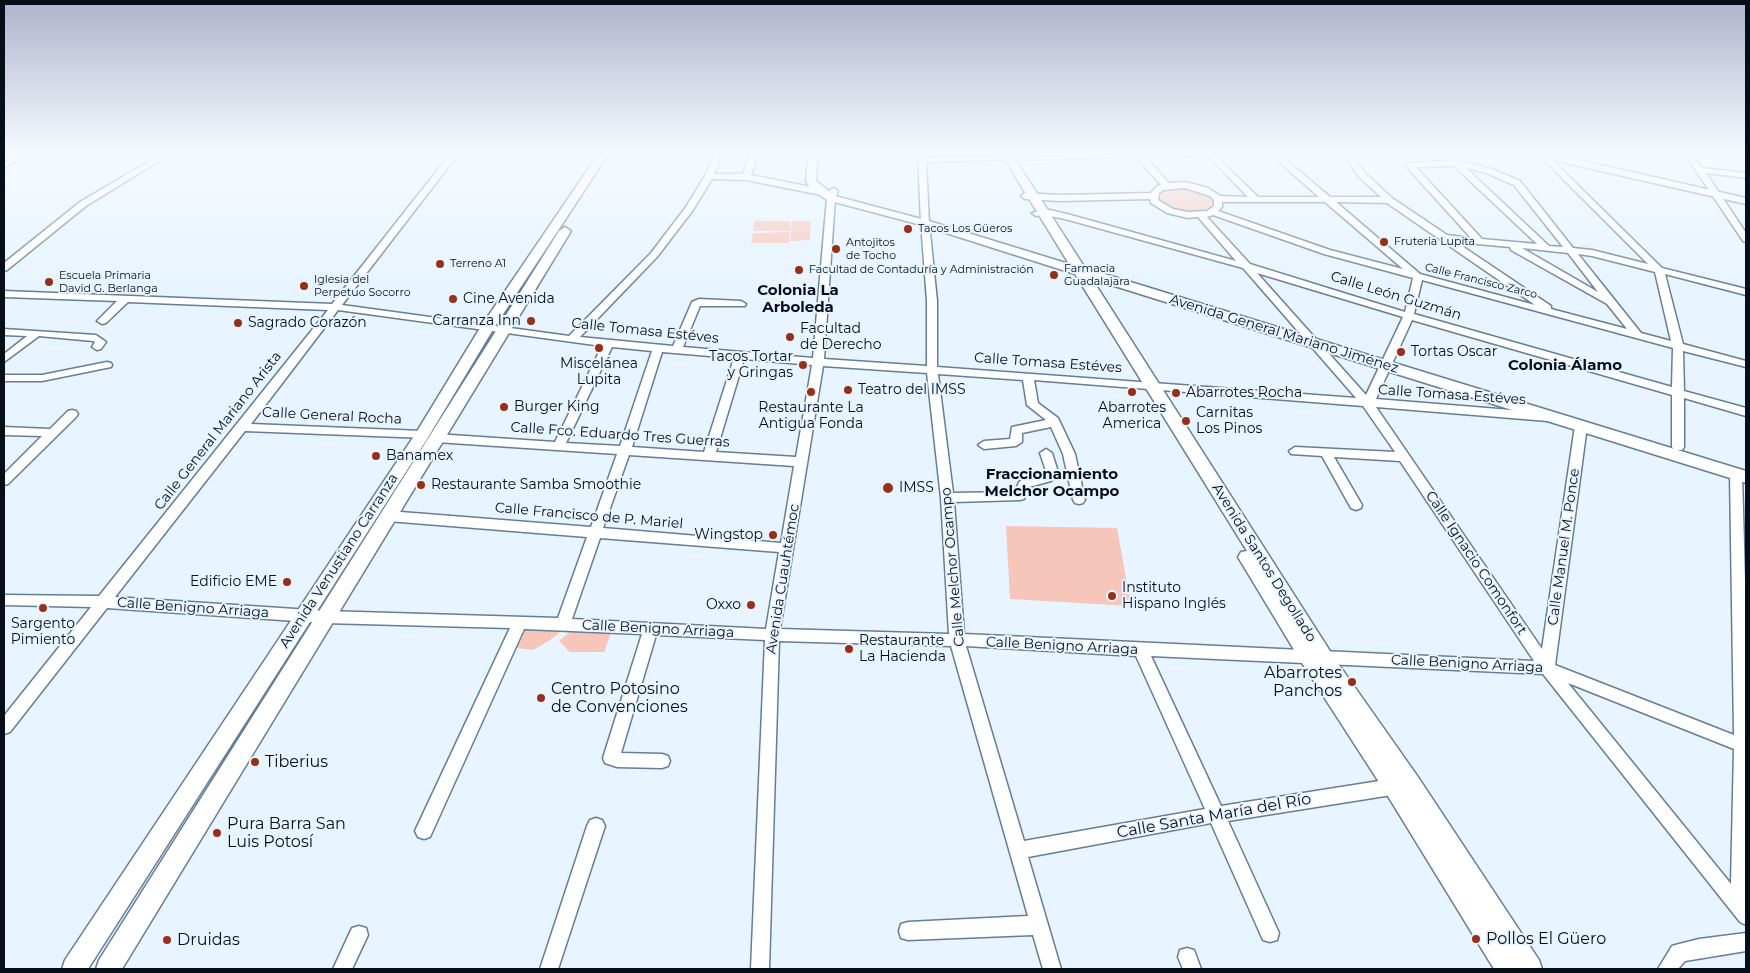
<!DOCTYPE html>
<meta charset="utf-8">
<style>
body{margin:0}
#map{position:relative;width:1750px;height:973px;overflow:hidden;background:#e8f4ff;font-family:Montserrat,sans-serif}
canvas{display:block}
.frame{position:absolute;inset:0;border:5px solid #060f19;pointer-events:none}
</style>
<div id="map">
<canvas width="1750" height="973"></canvas>
<div class="frame"></div>
</div>
<script>
const c = document.querySelector('canvas').getContext('2d');
c.lineJoin = 'round';
function fill(path, color) { c.fillStyle = color; c.fill(path, 'evenodd'); }
const shape = rows => new Path2D(rows.map(r => 'M' + r).join(''));
function stroke(path, color, width, dash) { c.strokeStyle = color; c.lineWidth = width; c.lineCap = dash ? 'butt' : 'round'; c.setLineDash(dash || []); c.stroke(path); }
function label(font, color, halo, rows, align = 'center') {
  c.font = font + ' Montserrat,sans-serif'; c.lineWidth = 4; c.setLineDash([]); c.textBaseline = 'middle'; c.strokeStyle = halo; c.fillStyle = color; for (const [text, x, y, turn = 0] of rows) {
    c.save(); c.translate(x, y); c.rotate((+turn || 0) * Math.PI / 180); c.textAlign = isNaN(turn) ? turn : align; if (halo) c.strokeText(text, 0, 0); c.fillText(text, 0, 0); c.restore();
  }
}
fill(shape([
 [1176,186,1206,192,1214,199,1214,206,1205,212,1190,213,1173,210,1162,203,1158,196,1160,192],
 [754,221,791,221,790,231,753,231],
 [792,221,811,221,810,240,790,241],
 [790,232,789,243,751,243,753,233],
 [1006,526,1117,528,1131,606,1010,599],
 [524,628,563,630,550,640,533,650,516,648],
 [571,631,611,633,604,652,570,652,559,641]
]), '#f7c6bb');
const minor = shape([
 [19,153,28,153,4,168,4,163,19,153],
 [163,153,172,153,86,206,7,270,4,271,4,263,80,202,163,153],
 [451,153,459,153,342,305,569,336,651,253,686,207,705,176,715,153,723,153,714,174,743,174,750,153,758,153,751,175,821,189,825,192,821,195,746,180,712,179,693,210,657,257,580,337,673,346,692,302,699,299,741,301,746,304,745,306,700,306,683,347,813,358,827,198,831,189,834,188,838,191,835,198,824,359,927,366,927,301,921,223,918,153,926,153,926,158,1142,153,1169,183,1185,182,1208,188,1220,196,1248,197,1205,153,1213,153,1258,197,1319,197,1269,153,1278,153,1330,197,1381,197,1358,176,1343,153,1351,153,1364,172,1392,198,1447,235,1471,238,1405,165,1409,163,1451,161,1447,153,1455,153,1459,161,1492,169,1520,181,1573,248,1592,250,1648,264,1537,153,1545,153,1662,268,1746,289,1746,295,1665,274,1683,344,1746,361,1746,367,1683,351,1684,391,1746,408,1746,416,1684,398,1684,447,1682,450,1674,450,1672,447,1672,395,1412,320,1376,399,1548,413,1554,417,1548,421,1376,407,1542,649,1575,426,1577,423,1585,423,1587,426,1555,665,1734,735,1730,474,1736,470,1740,471,1742,474,1746,616,1746,925,1740,922,1543,674,1151,656,1221,806,1398,778,1404,781,1406,786,1404,791,1398,794,1228,821,1279,933,1277,940,1270,942,1263,940,1211,823,1028,857,1061,969,1043,969,1033,935,908,940,901,938,899,931,901,924,908,922,1028,916,951,646,779,641,769,969,751,969,765,640,656,635,621,753,662,754,668,756,670,761,668,766,662,768,617,767,605,763,603,758,642,634,524,629,430,837,424,839,418,837,415,831,510,628,325,623,107,608,10,732,4,734,4,716,91,607,4,605,4,595,99,596,328,310,128,302,106,323,102,324,97,321,117,301,4,297,4,291,332,304,451,153],
 [1136,157,1161,185,1157,186,1151,193,1060,195,1025,193,1021,196,1025,199,1060,201,1150,199,1151,203,1167,213,1188,218,1198,217,1236,261,1067,214,1045,209,1032,213,1036,216,1045,215,1065,219,1243,268,1356,398,937,367,937,301,929,223,926,162,1136,157],
 [1454,166,1537,244,1482,239,1416,167,1454,166],
 [1466,168,1486,173,1514,185,1563,247,1549,246,1466,168],
 [1185,188,1210,196,1214,200,1214,206,1207,211,1188,212,1173,209,1158,200,1159,193,1163,190,1185,188],
 [1222,202,1325,202,1403,269,1330,250,1218,211,1222,207,1222,202],
 [1336,202,1387,203,1535,305,1420,274,1336,202],
 [1213,215,1324,254,1413,278,1405,312,1250,264,1207,217,1213,215],
 [1456,242,1510,247,1511,250,1607,304,1627,329,1551,309,1551,306,1456,242],
 [1522,248,1568,253,1598,292,1522,248],
 [1578,254,1592,256,1655,272,1671,341,1641,333,1578,254],
 [1257,273,1403,317,1366,395,1257,273],
 [1422,280,1673,348,1672,387,1414,314,1422,280],
 [338,310,602,346,555,442,436,434,430,438,436,442,617,454,591,527,388,511,383,513,382,516,383,519,388,521,587,537,558,618,325,611,115,597,245,431,426,438,428,435,422,431,251,424,338,310],
 [612,347,652,351,620,446,566,443,612,347],
 [662,352,734,358,704,452,632,447,662,352],
 [744,359,812,365,796,457,716,452,744,359],
 [823,366,927,373,941,498,949,634,780,629,823,366],
 [938,374,1023,380,1027,405,1046,420,1012,427,1010,439,984,441,978,445,984,449,1016,446,1022,442,1022,433,1051,427,1063,454,1073,500,1075,503,1079,504,1083,503,1085,500,1075,454,1058,418,1038,403,1034,380,1363,406,1395,452,1295,447,1289,451,1291,454,1322,456,1351,508,1356,510,1361,508,1362,505,1334,457,1400,461,1534,661,964,634,954,502,1020,500,1024,499,1029,487,1051,481,1058,472,1052,453,1046,449,1040,453,1046,471,1043,474,1025,478,1019,482,1015,492,953,493,938,374],
 [629,455,794,466,781,543,603,528,629,455],
 [600,538,779,552,766,629,572,619,600,538],
 [966,646,1136,656,1205,809,1024,841,966,646],
 [1568,683,1734,749,1731,884,1568,683],
 [1180,153,1189,153,1191,155,1187,157,1180,153],
 [1684,153,1692,153,1702,168,1746,173,1746,178,1706,173,1746,233,1746,242,1743,241,1684,153],
 [4,329,96,335,106,342,101,349,97,350,92,347,95,342,93,341,39,336,4,362,4,354,27,336,4,335,4,329],
 [107,362,111,363,112,365,111,367,42,381,4,381,4,375,42,375,107,362],
 [72,410,76,411,78,414,76,417,8,484,4,485,4,474,42,436,4,435,4,427,50,429,68,411,72,410],
 [596,818,602,820,605,826,558,969,540,969,587,826,590,820,596,818],
 [359,926,366,928,368,935,352,969,333,969,352,928,359,926],
 [1746,933,1746,951,1685,961,1678,969,1658,969,1672,946,1679,944,1699,939,1746,933],
 [1187,948,1194,950,1201,969,1183,969,1178,957,1180,950,1187,948]
]);
const major = shape([
 [599,153,609,153,494,328,427,439,88,969,62,969,65,960,416,433,480,328,599,153],
 [808,153,818,153,816,181,835,196,929,221,1069,264,1001,153,1011,153,1085,268,1746,471,1746,483,1092,279,1337,662,1418,777,1539,960,1542,969,1494,969,1386,793,1302,663,1241,562,1238,557,1241,552,1247,551,1075,274,921,225,827,200,811,189,806,181,808,153],
 [1530,153,1548,153,1746,198,1746,204,1535,156,1530,153],
 [565,227,571,231,122,969,96,969,99,960,559,231,565,227]
]);
stroke(minor, '#647e97', 3);
stroke(major, '#647e97', 3);
fill(minor, '#fff');
fill(major, '#fff');
const sky = c.createLinearGradient(0, 0, 0, 289);
sky.addColorStop(0, '#afb3cc');
sky.addColorStop(0.53, '#f5faff');
sky.addColorStop(1, '#f5faff00');
c.fillStyle = sky;
c.fillRect(0, 0, 1750, 289);
for (const [x, y, r, color] of [
 [908,229,5,"#982f18"],
 [1384,242,5,"#982f18"],
 [836,249,5,"#982f18"],
 [440,264,5,"#982f18"],
 [799,270,5,"#982f18"],
 [1054,275,5,"#982f18"],
 [49,282,5,"#982f18"],
 [304,286,5,"#982f18"],
 [453,299,5,"#982f18"],
 [531,321,5,"#982f18"],
 [238,323,5,"#982f18"],
 [790,337,5,"#982f18"],
 [599,348,5,"#982f18"],
 [1401,352,5,"#982f18"],
 [803,365,5,"#982f18"],
 [848,390,5,"#982f18"],
 [811,392,5,"#982f18"],
 [1132,392,5,"#982f18"],
 [1176,393,5,"#982f18"],
 [504,407,5,"#982f18"],
 [1186,421,5,"#982f18"],
 [376,456,5,"#982f18"],
 [421,485,5,"#982f18"],
 [888,488,6,"#982f18"],
 [773,535,5,"#982f18"],
 [287,582,5,"#982f18"],
 [1112,596,5,"#982f18"],
 [751,605,5,"#982f18"],
 [43,608,5,"#982f18"],
 [849,649,5,"#982f18"],
 [1352,682,5,"#982f18"],
 [541,698,5,"#982f18"],
 [255,762,5,"#982f18"],
 [217,833,5,"#982f18"],
 [1476,939,5,"#982f18"],
 [167,940,5,"#982f18"]
]) { const dot = new Path2D(); dot.arc(x, y, r, 0, 2 * Math.PI); c.fillStyle = color; c.fill(dot); stroke(dot, '#e8f4ff', 2); }
label('11px', '#060f19', '#e8f4ff', [
 ["Tacos Los Güeros",918,229],
 ["Fruteria Lupita",1394,242],
 ["Antojitos",846,243],
 ["de Tocho",846,256],
 ["Terreno A1",450,264],
 ["Farmacia",1064,269],
 ["Guadalajara",1064,282],
 ["Facultad de Contaduría y Administración",809,270],
 ["Escuela Primaria",59,276],
 ["David G. Berlanga",59,289],
 ["Iglesia del",314,280],
 ["Perpetuo Socorro",314,293]
], 'left');
label('11px', '#060f19', '#e8f4ff', [
 ["Calle Francisco Zarco",1481,281,14]
]);
label('14px', '#060f19', '#e8f4ff', [
 ["Calle León Guzmán",1396,296,17],
 ["Calle Tomasa Estéves",645,331,6],
 ["Avenida General Mariano Jiménez",1284,334,17],
 ["Calle Tomasa Estéves",1048,363,4],
 ["Calle Tomasa Estéves",1452,395,4],
 ["Calle General Rocha",332,416,3],
 ["Calle General Mariano Arista",218,431,-52],
 ["Calle Fco. Eduardo Tres Guerras",620,435,4],
 ["Calle Francisco de P. Mariel",589,516,5],
 ["Calle Manuel M. Ponce",1564,547,-82],
 ["Avenida Venustiano Carranza",339,561,-57],
 ["Avenida Santos Degollado",1264,563,58],
 ["Calle Ignacio Comonfort",1476,563,56],
 ["Calle Melchor Ocampo",953,567,-95],
 ["Avenida Cuauhtémoc",783,579,-81],
 ["Calle Benigno Arriaga",193,608,4],
 ["Calle Benigno Arriaga",658,629,3],
 ["Calle Benigno Arriaga",1062,646,3],
 ["Calle Benigno Arriaga",1467,664,3]
]);
label('14px', '#060f19', '#e8f4ff', [
 ["Cine Avenida",463,299],
 ["Carranza Inn",521,321,"right"],
 ["Sagrado Corazón",248,323],
 ["Facultad",800,329],
 ["de Derecho",800,345],
 ["Tortas Oscar",1411,352],
 ["Tacos Tortar",793,357,"right"],
 ["y Gringas",793,373,"right"],
 ["Miscelánea",599,364,"center"],
 ["Lupita",599,380,"center"],
 ["Teatro del IMSS",858,390],
 ["Abarrotes Rocha",1186,393],
 ["Burger King",514,407],
 ["Restaurante La",811,408,"center"],
 ["Antigua Fonda",811,424,"center"],
 ["Abarrotes",1132,408,"center"],
 ["America",1132,424,"center"],
 ["Carnitas",1196,413],
 ["Los Pinos",1196,429],
 ["Banamex",386,456],
 ["Restaurante Samba Smoothie",431,485],
 ["IMSS",899,488],
 ["Wingstop",763,535,"right"],
 ["Edificio EME",277,582,"right"],
 ["Instituto",1122,588],
 ["Hispano Inglés",1122,604],
 ["Oxxo",741,605,"right"],
 ["Sargento",43,624,"center"],
 ["Pimiento",43,640,"center"],
 ["Restaurante",859,641],
 ["La Hacienda",859,657]
], 'left');
label('bold 15px', '#060f19', '#e8f4ff', [
 ["Colonia La",798,291],
 ["Arboleda",798,308],
 ["Colonia Álamo",1565,366],
 ["Fraccionamiento",1052,475],
 ["Melchor Ocampo",1052,492]
]);
label('16px', '#060f19', '#e8f4ff', [
 ["Abarrotes",1342,673,"right"],
 ["Panchos",1342,691,"right"],
 ["Centro Potosino",551,689],
 ["de Convenciones",551,707],
 ["Tiberius",265,762],
 ["Pura Barra San",227,824],
 ["Luis Potosí",227,842],
 ["Pollos El Güero",1486,939],
 ["Druidas",177,940]
], 'left');
label('16px', '#060f19', '#e8f4ff', [
 ["Calle Santa María del Río",1214,816,-10]
]);
</script>
